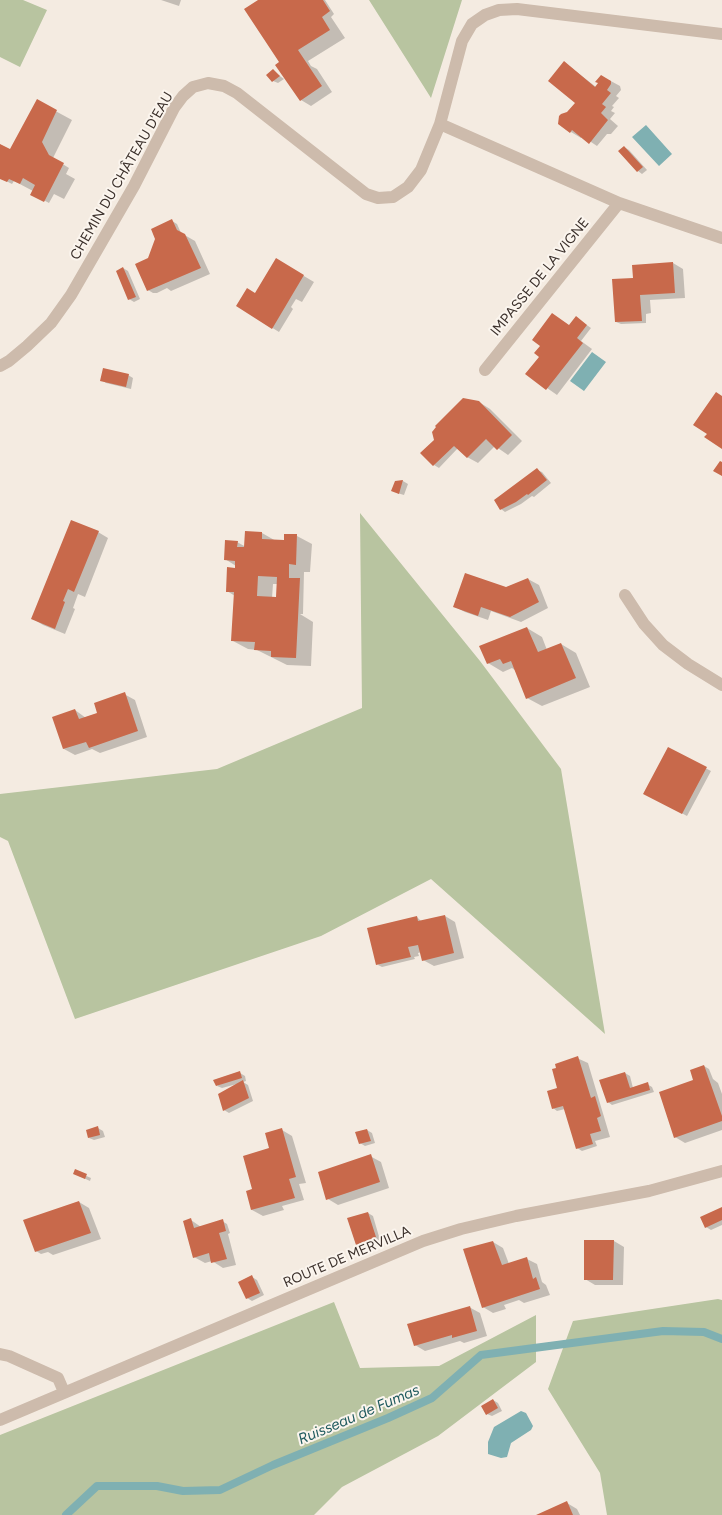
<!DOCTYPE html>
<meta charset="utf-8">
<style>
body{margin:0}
canvas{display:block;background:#f4ebe1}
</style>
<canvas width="722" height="1515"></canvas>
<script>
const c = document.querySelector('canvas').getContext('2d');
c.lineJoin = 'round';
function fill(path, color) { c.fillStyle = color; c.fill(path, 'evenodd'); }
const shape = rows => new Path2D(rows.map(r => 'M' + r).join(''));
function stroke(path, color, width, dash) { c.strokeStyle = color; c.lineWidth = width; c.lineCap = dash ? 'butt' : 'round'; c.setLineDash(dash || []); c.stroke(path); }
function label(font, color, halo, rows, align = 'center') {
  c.font = font + ' Figtree,sans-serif'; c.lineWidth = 4; c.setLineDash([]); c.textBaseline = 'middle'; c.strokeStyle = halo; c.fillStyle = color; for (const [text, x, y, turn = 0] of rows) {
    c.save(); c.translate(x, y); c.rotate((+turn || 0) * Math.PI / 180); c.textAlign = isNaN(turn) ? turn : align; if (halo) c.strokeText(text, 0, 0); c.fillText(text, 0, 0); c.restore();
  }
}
fill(shape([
 [0,0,23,0,47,10,20,67,0,57],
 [369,0,462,0,431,98],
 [360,513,480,661,561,769,605,1034,431,879,321,936,75,1019,8,841,0,837,0,794,217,769,362,708],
 [718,1299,722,1300,722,1515,607,1515,600,1473,548,1389,573,1321],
 [334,1302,360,1368,439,1366,536,1315,536,1362,438,1436,342,1487,314,1515,0,1515,0,1435]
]), '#b8c4a0');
fill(shape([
 [646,125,672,154,659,166,632,137],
 [592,352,606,362,584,391,570,381],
 [521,1411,526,1413,533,1426,531,1430,511,1443,507,1457,501,1458,488,1454,488,1442,494,1427]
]), '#7fb0b2');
fill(shape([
 [161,0,181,0,179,6],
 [260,0,325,0,334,14,331,17,345,38,308,61,311,66,317,69,332,92,311,106,301,100,283,61],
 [569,66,596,87,609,80,620,86,621,90,616,96,619,98,612,106,614,107,611,111,615,113,610,119,618,126,611,134,607,134,597,146,582,136,581,138,571,132,568,113,576,103],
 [273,71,284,79,278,83,273,81],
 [37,101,72,120,53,158,69,168,66,174,75,179,64,199,54,194,49,203,32,194,33,191,14,181,12,184,0,178,0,147,11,151],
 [624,147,629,150,647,170,642,174,638,171],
 [172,221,177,224,181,233,195,241,210,274,171,291,167,288,157,293,153,293,148,290,149,259],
 [277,260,314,282,302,302,296,299,291,307,293,309,279,332,245,311],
 [673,263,683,269,685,298,650,300,651,313,646,314,646,323,621,324,616,322,634,279],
 [123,268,128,271,140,299,134,302,129,299],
 [553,315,570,326,581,321,591,328,581,341,592,349,557,395,527,374,540,356,542,346],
 [128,375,133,378,131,389,106,383,102,380],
 [479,402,490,409,522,441,508,455,495,446,478,463,467,457,458,448,439,468,434,465],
 [537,470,542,472,551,483,534,497,532,496,521,504,505,512,501,509],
 [403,481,408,484,404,495,397,493,396,482],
 [98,532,108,538,85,597,78,594,73,608,75,609,65,634,43,625,33,619],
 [262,533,276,541,285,542,297,536,312,544,310,572,304,572,303,614,300,614,313,622,311,666,287,665,257,650,248,649,233,641,235,596,227,591,236,569,236,566,225,559,237,542,246,547],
 [273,584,278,584,277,598,272,598],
 [528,579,539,585,548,608,521,622,491,611,488,620,465,612,455,607],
 [527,628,542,637,547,650,561,644,576,653,590,687,542,706,527,698,516,671,512,668,503,672,488,663],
 [124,694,135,700,147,737,100,753,92,749,75,755,64,749,54,718,75,710,86,718,99,713],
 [668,749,711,771,687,816,655,799],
 [445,916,455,922,464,958,434,966,423,960,422,952,418,953,419,956,414,957,415,959,382,967,378,965,417,917,422,922],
 [577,1058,588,1063,610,1137,595,1141,597,1146,582,1151,577,1148,565,1109,557,1111,553,1108,557,1089],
 [704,1066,709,1069,713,1079,718,1083,722,1094,722,1130,685,1143,675,1137,695,1081],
 [240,1073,245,1076,246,1081,243,1082,248,1085,253,1101,229,1113,224,1110,237,1084,222,1088,217,1086],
 [625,1073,630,1076,633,1088,647,1084,652,1087,654,1092,612,1105,608,1102],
 [98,1128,103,1131,105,1137,94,1140,89,1138],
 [282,1130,292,1136,306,1183,299,1184,304,1200,282,1206,284,1210,263,1216,252,1210,254,1190],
 [367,1130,372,1133,375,1143,365,1146,360,1143],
 [370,1156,381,1162,389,1188,338,1205,328,1199],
 [75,1171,91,1178,90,1181,79,1176],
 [79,1202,89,1208,101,1239,53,1255,48,1252,41,1254,36,1251],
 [722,1209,722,1225,711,1230,706,1227],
 [368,1213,373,1216,380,1240,362,1247,357,1245],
 [191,1220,201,1227,222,1221,227,1224,230,1233,228,1234,236,1265,223,1268,212,1261,205,1263,194,1257],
 [614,1241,624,1247,623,1285,595,1285,585,1279],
 [493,1242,503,1248,509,1264,527,1259,537,1264,542,1282,546,1285,550,1295,524,1303,519,1300,504,1305,506,1309,493,1313,483,1307],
 [252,1277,257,1280,264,1295,252,1301,247,1298],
 [469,1307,480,1313,487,1336,464,1343,460,1341,425,1351,415,1345],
 [493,1400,498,1403,502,1411,492,1416,487,1414],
 [567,1503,577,1509,580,1515,539,1515]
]), '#0003');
stroke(shape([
 [66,1515,97,1486,157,1486,183,1491,220,1490,273,1465,388,1418,432,1398,481,1355,663,1331,704,1332,722,1339]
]), '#7fb0b2', 8);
fill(shape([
 [258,0,323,0,330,11,322,17,330,30,298,50,322,86,300,101,275,65,279,62,244,9],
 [564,61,595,87,598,83,595,82,601,75,611,81,611,84,607,90,611,93,602,104,606,107,601,113,608,120,589,144,572,130,570,133,558,124,559,116,561,114,567,112,575,103,548,81],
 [273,69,280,76,272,82,266,75],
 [37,99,57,110,42,142,49,155,64,163,44,202,30,195,35,185,23,178,20,184,9,179,7,182,0,179,0,144,10,149],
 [624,146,643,167,637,172,618,151],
 [172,219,177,230,185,234,201,268,147,291,135,264,148,258,155,239,151,229],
 [276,258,304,275,272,329,236,306,247,288,255,293],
 [673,262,675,293,640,295,642,321,615,322,612,279,633,278,632,265],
 [123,267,136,297,128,300,116,271],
 [552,313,569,325,576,316,587,325,577,338,583,343,546,390,525,374,539,357,534,353,540,346,532,340],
 [103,368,129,374,126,387,100,381],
 [716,392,722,396,722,449,704,437,707,434,693,425],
 [463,398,479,401,512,435,497,450,486,439,467,458,454,446,433,466,420,453,434,440,432,432,436,427,435,426],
 [720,461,722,462,722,476,713,471],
 [537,468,547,480,528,495,527,494,516,502,500,510,494,500],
 [403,480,399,494,391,491,395,481],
 [71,520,99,531,74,592,68,589,63,601,65,602,55,629,31,619],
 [245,531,262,532,262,539,284,540,284,534,297,534,296,565,289,564,289,578,300,578,296,658,271,657,271,651,254,650,255,642,231,641,234,592,226,592,227,567,235,568,235,561,224,560,225,540,238,541,237,547,244,547],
 [258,576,277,577,276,597,257,596],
 [465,573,506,587,528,578,539,602,510,617,481,607,478,616,453,607],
 [527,627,538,652,561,643,576,678,526,699,511,661,503,664,500,659,487,664,479,646],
 [125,692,138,731,89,748,86,742,63,749,52,717,75,709,79,719,97,713,94,703],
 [668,747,707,767,682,814,643,794],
 [445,915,454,953,422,961,418,945,408,947,411,957,376,965,367,928,417,916,418,921],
 [578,1056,591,1098,595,1096,601,1116,597,1118,601,1131,590,1134,593,1144,576,1149,563,1106,552,1109,547,1091,557,1088,552,1069,556,1068,555,1064],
 [704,1065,722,1116,722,1121,674,1138,659,1092,693,1080,690,1070],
 [240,1071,242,1078,216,1086,213,1080],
 [625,1072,630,1088,648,1082,650,1090,607,1103,599,1080],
 [243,1080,249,1098,223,1111,218,1094],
 [98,1126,100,1135,88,1138,86,1130],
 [282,1128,296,1177,289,1179,295,1198,251,1210,246,1191,252,1189,243,1156,269,1148,265,1133],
 [367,1129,371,1141,359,1144,355,1132],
 [371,1154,380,1182,326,1200,318,1172],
 [75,1169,87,1174,85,1179,73,1174],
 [79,1201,91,1233,35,1252,23,1220],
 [722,1207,722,1220,705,1228,700,1217],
 [368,1212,376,1237,356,1245,347,1218],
 [191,1218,194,1228,223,1219,226,1231,219,1233,227,1259,211,1263,209,1253,193,1258,183,1221],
 [584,1240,614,1240,613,1280,584,1280],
 [493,1241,502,1265,527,1257,533,1279,536,1277,540,1289,482,1308,463,1249],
 [252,1275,260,1293,246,1299,238,1282],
 [470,1306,477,1331,452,1338,452,1335,414,1346,407,1324],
 [493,1399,498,1408,486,1415,481,1406],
 [567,1501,573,1515,536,1515]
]), '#c8694b');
stroke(shape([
 [440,124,619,203,485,370],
 [619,203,722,238],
 [0,366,9,361,27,346,51,323,71,295,134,186,174,108,183,96,193,87,208,83,224,86,237,93,366,194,378,198,393,197,408,187,421,170,440,124,462,41,472,24,485,15,499,10,517,9,722,34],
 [625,595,644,624,663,645,688,664,722,685],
 [0,1354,9,1356,58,1378,64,1392],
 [0,1420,423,1241,461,1229,516,1216,649,1191,722,1171]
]), '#cdbbac', 12);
label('14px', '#3b302b', '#fbf5ee', [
 ["CHEMIN DU CHÂTEAU D'EAU",122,176,-60],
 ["IMPASSE DE LA VIGNE",540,277,-51],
 ["ROUTE DE MERVILLA",347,1257,-23]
]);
label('italic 15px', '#1f5a5e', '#fbf5ee', [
 ["Ruisseau de Fumas",359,1415,-23]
]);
</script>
